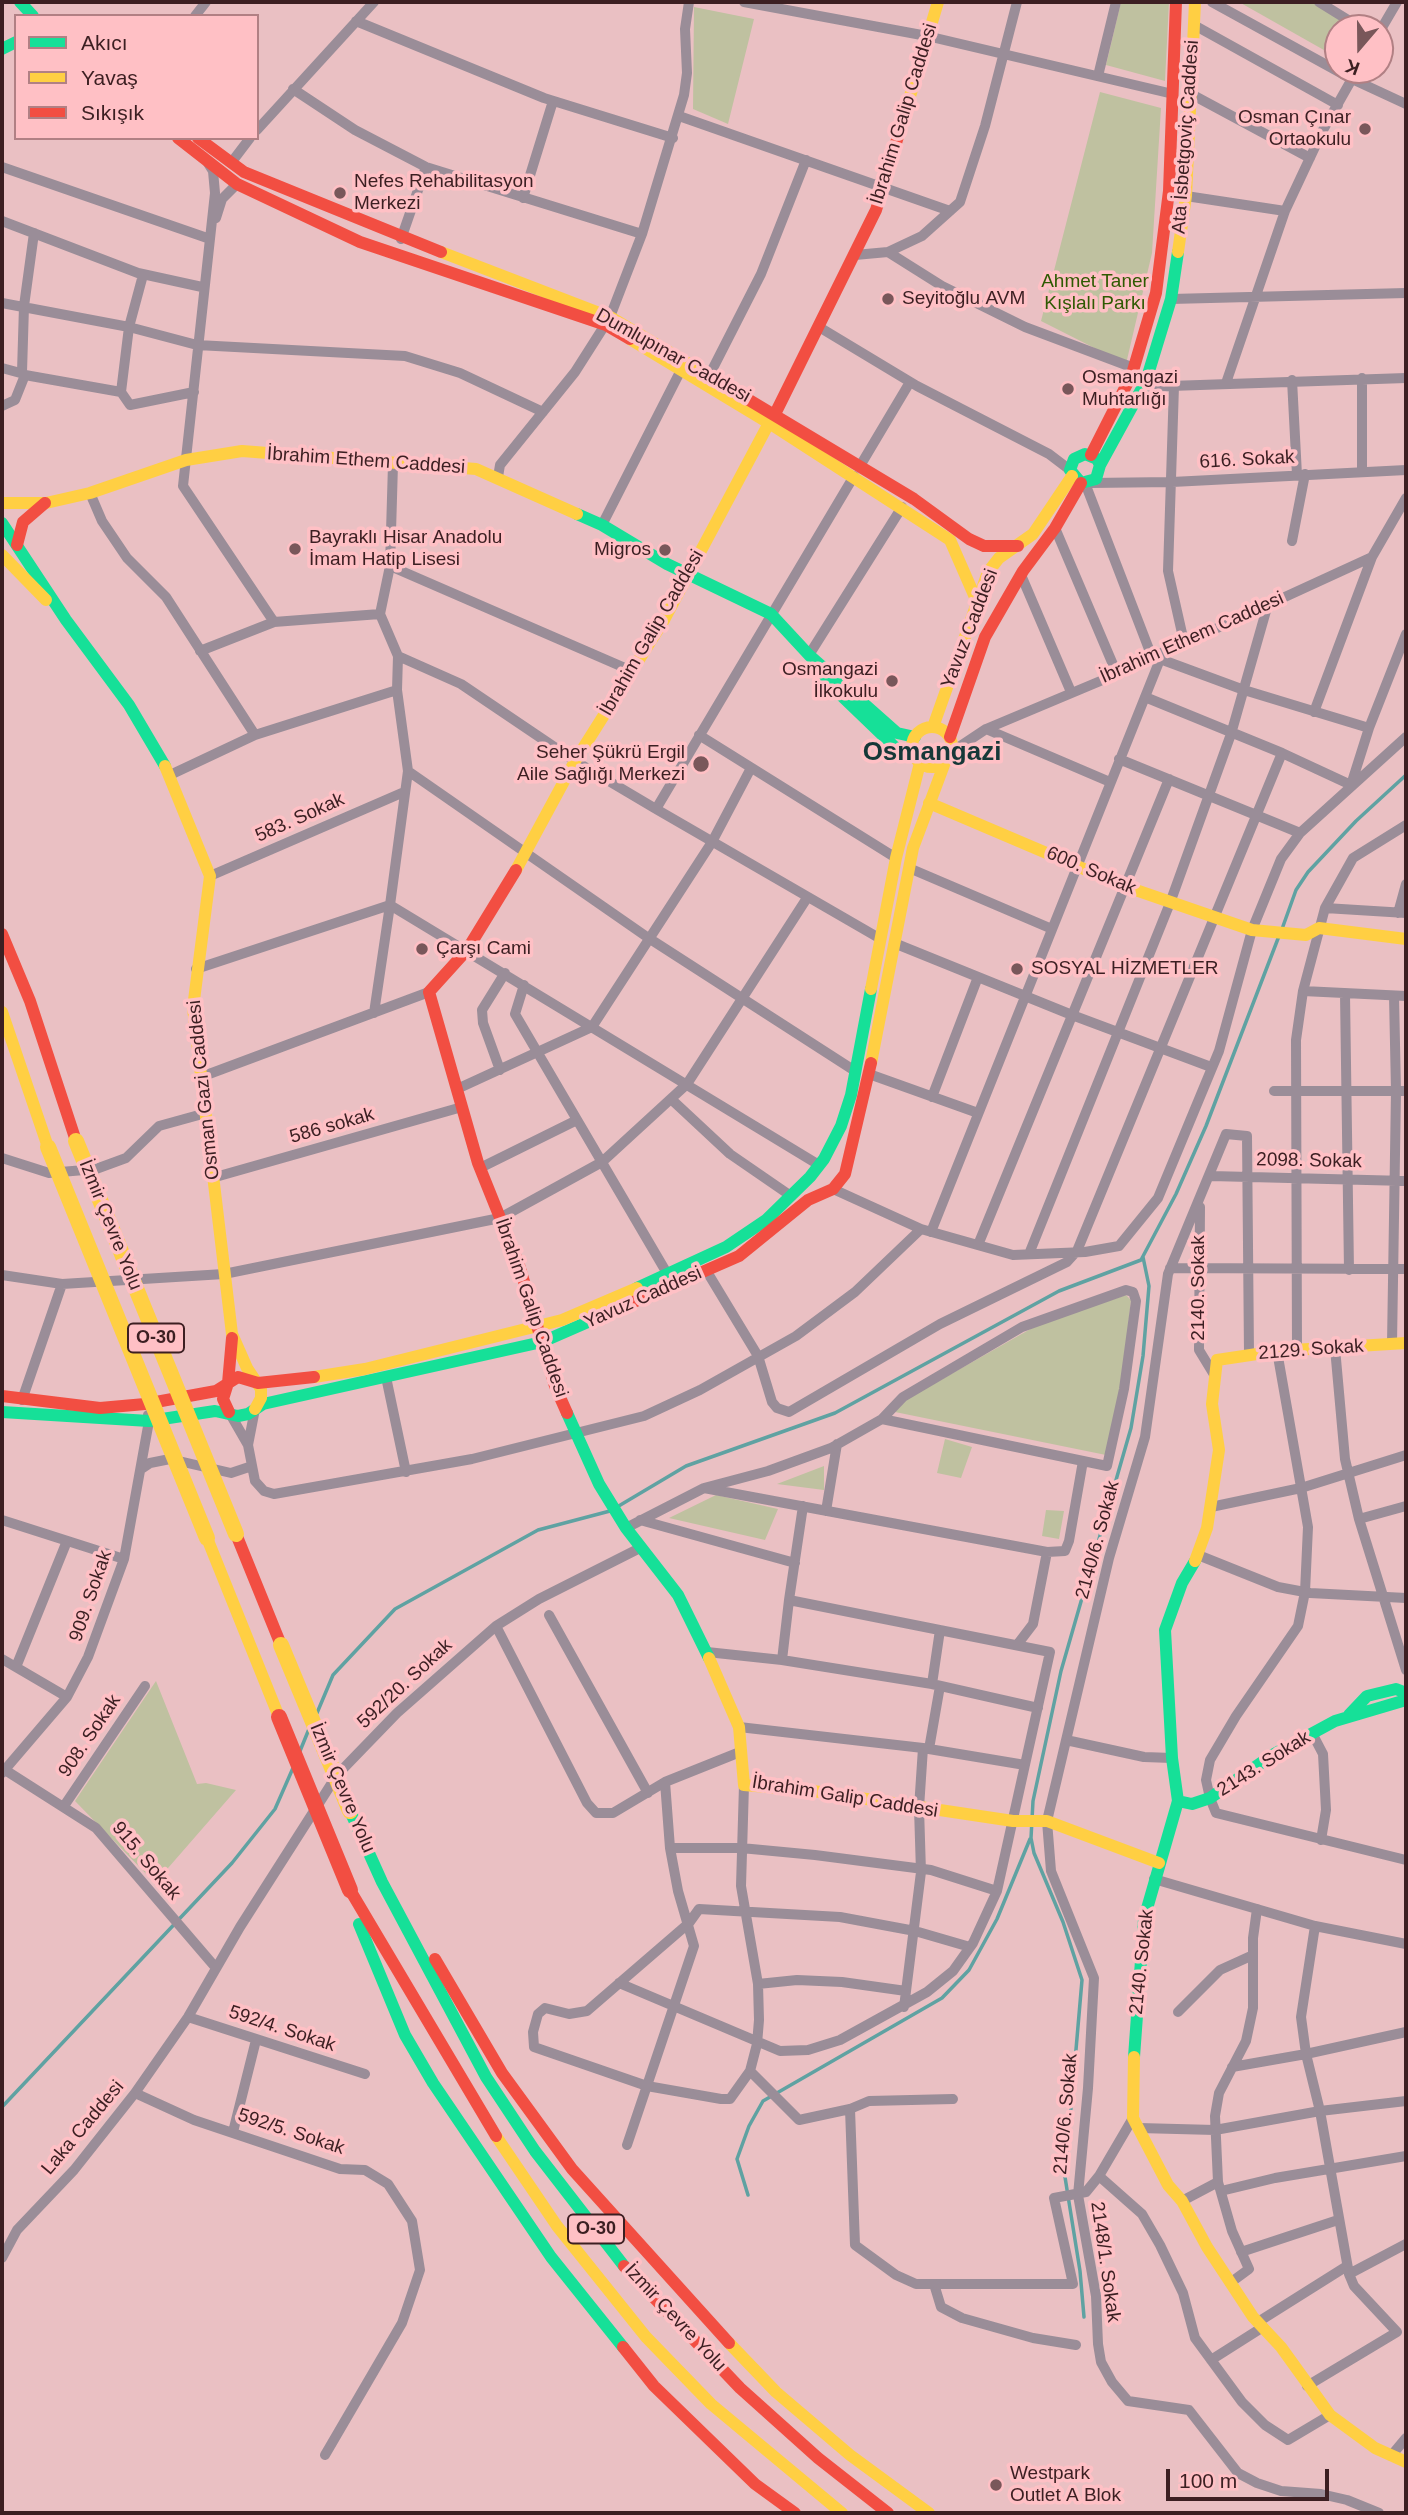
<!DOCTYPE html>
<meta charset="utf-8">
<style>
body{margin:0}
#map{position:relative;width:1408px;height:2515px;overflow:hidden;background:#eac0c3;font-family:Helvetica,sans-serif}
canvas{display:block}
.frame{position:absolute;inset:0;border:4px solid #3c1f22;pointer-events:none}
.legend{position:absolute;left:14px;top:14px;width:245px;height:126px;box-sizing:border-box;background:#ffc0c5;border:2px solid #b18084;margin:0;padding:9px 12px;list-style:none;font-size:21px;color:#3c1f22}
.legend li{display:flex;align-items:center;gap:14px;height:35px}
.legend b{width:35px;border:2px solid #b18084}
.north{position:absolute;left:1324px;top:14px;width:70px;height:70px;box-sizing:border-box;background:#ffc0c5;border:2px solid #b18084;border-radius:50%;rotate:200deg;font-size:19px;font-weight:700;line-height:28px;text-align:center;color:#3c1f22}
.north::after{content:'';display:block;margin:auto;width:24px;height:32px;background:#79575a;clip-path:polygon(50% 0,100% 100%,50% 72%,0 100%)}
.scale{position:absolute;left:1166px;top:2469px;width:163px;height:32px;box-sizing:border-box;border:4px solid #3c1f22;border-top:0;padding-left:9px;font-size:21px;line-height:24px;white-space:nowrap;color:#3c1f22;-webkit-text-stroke:5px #ffc0c5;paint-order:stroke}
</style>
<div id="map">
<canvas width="1408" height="2515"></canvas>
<div class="frame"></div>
<ul class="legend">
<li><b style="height:9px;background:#16e098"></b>Akıcı</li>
<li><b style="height:9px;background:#ffcf43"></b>Yavaş</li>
<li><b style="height:9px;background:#f24e42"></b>Sıkışık</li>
</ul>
<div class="north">K</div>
<div class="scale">100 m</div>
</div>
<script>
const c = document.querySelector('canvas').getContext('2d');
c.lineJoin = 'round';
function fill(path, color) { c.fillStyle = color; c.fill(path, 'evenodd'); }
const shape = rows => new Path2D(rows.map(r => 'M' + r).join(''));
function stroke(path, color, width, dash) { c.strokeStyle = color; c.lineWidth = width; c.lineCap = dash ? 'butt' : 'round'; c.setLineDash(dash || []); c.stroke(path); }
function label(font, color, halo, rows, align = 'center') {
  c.font = font + ' Helvetica,sans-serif'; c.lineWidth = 7; c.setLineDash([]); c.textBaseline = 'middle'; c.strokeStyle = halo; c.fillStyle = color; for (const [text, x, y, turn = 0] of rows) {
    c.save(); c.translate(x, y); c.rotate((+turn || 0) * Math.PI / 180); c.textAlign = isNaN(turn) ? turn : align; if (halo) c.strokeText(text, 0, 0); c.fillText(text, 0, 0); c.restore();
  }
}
fill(shape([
 [1121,2,1169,2,1165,81,1106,65],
 [1239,2,1313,2,1355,28,1338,28,1338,58],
 [694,7,754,19,728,124,693,109],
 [1100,92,1161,108,1152,253,1126,364,1041,321],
 [1126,1295,1131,1300,1123,1373,1106,1455,895,1412,907,1399,1041,1323],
 [945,1439,972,1447,961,1478,937,1473],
 [824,1466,824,1490,777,1484],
 [716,1495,778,1509,765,1540,669,1518],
 [1046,1510,1064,1511,1059,1539,1042,1536],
 [156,1681,197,1784,206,1783,236,1790,155,1883,75,1801]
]), '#bfc1a0');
stroke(shape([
 [1282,929,1296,890,1308,872,1356,821,1406,775],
 [617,1507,686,1466,835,1413,1059,1291,1141,1260,1176,1194,1206,1126,1279,936],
 [317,1713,333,1675,395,1609,538,1530,610,1511],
 [300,1751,309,1729],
 [2,2107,232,1863,275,1809,293,1768],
 [748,2195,737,2159,749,2126,763,2101,942,1998,969,1970,997,1919,1030,1839],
 [1084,2317,1080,2271,1065,2177,1082,1980,1063,1922,1034,1853,1031,1838,1033,1801,1061,1671,1131,1428,1143,1356,1149,1286,1143,1257]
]), '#5fa2a2', 3.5);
stroke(shape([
 [744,2,927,36,1173,94],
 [1212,2,1352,79,1406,104],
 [1319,2,1361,28],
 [195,16,206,2],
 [356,21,544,98,673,138],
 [1194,25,1338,105],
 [1380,31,1397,2],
 [1098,76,1116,2],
 [293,89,355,130,426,167,642,234],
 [1191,94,1310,158],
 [679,116,950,211],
 [257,130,374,2],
 [208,163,213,171,215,193,183,486,274,622],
 [231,163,250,138],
 [2,167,210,239],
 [1186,196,1285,211],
 [523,198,553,101],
 [216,218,222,199,237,184],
 [2,221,138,273,202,287],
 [401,239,426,167],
 [888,252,942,286,1025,327,1134,368],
 [855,255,888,252,922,236,960,202,985,126,1017,2],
 [1171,299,1406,293],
 [2,303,129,327,197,345,405,356,460,373,543,412],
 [819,327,917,386,1049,454,1070,470],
 [2,368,24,374],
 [22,372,24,306,34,233],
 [709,376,761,274,806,160],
 [1292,380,1297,475],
 [1226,383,1285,211,1323,130,1357,70],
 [1174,386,1168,571,1184,642],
 [1141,387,1406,378],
 [121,392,129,327,143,275],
 [2,406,15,400,25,375,121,392,130,405,194,392],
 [393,464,390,566,380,614,398,656],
 [860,466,910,382],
 [1362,472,1362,378],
 [498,477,500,465,575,372,610,317,642,234,684,95,687,73,685,29,689,2],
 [1085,483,1152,657],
 [1090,483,1172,482,1406,470],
 [90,493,102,521,127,558,166,597,255,735],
 [602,525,681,370],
 [1055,528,1117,674],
 [1292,541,1305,474],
 [390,566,632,671],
 [1021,575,1071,692],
 [200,651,274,622,380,614],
 [809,655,902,507],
 [1145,697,1282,753],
 [1314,712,1372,557],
 [1369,728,1406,634],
 [986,729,1110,782],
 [699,735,896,858],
 [953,751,986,729,1117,674,1372,557,1406,498],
 [1119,759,1300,833],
 [408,771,647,937,855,1071],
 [170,775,255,735,397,690],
 [656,809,854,476],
 [909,868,1052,929],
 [210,876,404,792],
 [1325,908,1406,913],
 [1398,913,1406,884],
 [894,943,1072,1015,1211,1067],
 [196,969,390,905,374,1013],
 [524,985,515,1014,668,1275],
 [1303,991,1406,996],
 [1345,994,1349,1270],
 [500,1070,483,1023,482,1010,505,973],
 [869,1074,978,1113],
 [201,1077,429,992],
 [457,1089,592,1027,712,842,751,768],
 [1274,1091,1406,1091],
 [932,1097,978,977],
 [671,1099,730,1154,791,1196],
 [2,1158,49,1173,96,1169,126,1158,159,1126,206,1113],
 [819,1165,390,905,408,771,397,690,398,656,461,684,575,761,656,809,879,938,881,933],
 [480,1168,575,1121],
 [1211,1176,1406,1181],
 [212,1178,462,1107],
 [833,1189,921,1229,1013,1255,1085,1252,1119,1246,1158,1198,1219,1051,1252,930,1281,859,1300,833,1406,737],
 [1200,1207,1199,1350,1213,1373],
 [931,1232,1163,652],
 [978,1245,1169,779],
 [1029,1254,1170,903,1231,734,1268,604],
 [1170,1268,1406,1269],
 [706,1270,758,1356,772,1402,777,1408,789,1412,940,1324,1067,1262,1077,1251,1282,753,1351,785,1369,728,1244,690,1160,659],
 [2,1275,62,1284,224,1274,500,1218,602,1162,687,1084,807,898],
 [1392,1344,1396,1091,1394,996],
 [1335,1348,1345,1459,1359,1519,1406,1670],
 [1297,1350,1296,1040,1303,991,1325,908,1353,858,1406,825],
 [1277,1351,1308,1527,1305,1592,1298,1626,1236,1716,1210,1760,1206,1780,1210,1798,1216,1813,1406,1860],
 [1249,1354,1247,1136,1226,1134,1168,1274,1145,1437,1109,1558,1047,1821,1051,1871,1094,1978,1088,2088,1078,2195,1096,2296,1098,2344,1101,2362,1112,2382,1128,2401,1189,2410,1238,2473,1257,2483,1281,2491,1321,2494,1347,2500,1379,2513],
 [386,1377,406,1472],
 [22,1400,62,1284],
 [255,1409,248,1445,255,1481,264,1491,274,1494,472,1459,644,1416,700,1390,796,1336,855,1292,921,1229],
 [229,1412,248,1445],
 [141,1469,150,1463,170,1459,231,1473,252,1466],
 [704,1488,768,1471,831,1448,882,1419,903,1397,1022,1327,1126,1290,1133,1292,1136,1301,1124,1389,1107,1466,882,1419],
 [1211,1507,1301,1488,1406,1455],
 [826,1511,837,1444],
 [1359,1519,1406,1506],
 [2,1520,124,1559],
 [640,1520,795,1563],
 [626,1528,704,1488,1047,1552,1033,1624,1017,1645],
 [1047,1552,1065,1551,1069,1541,1083,1461],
 [1198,1555,1278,1587,1310,1593,1406,1598],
 [789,1600,803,1506],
 [549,1615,648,1793],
 [496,1626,587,1803,596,1813,613,1813,665,1782,740,1752],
 [2,1659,67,1697],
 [782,1660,932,1684,1038,1708],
 [16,1667,67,1541],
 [932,1684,940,1630],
 [739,1727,923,1748,919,1808,921,1872,904,2007],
 [1312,1733,1323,1754,1326,1810,1321,1840],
 [1066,1740,1144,1757,1172,1758],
 [923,1748,1025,1765],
 [929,1749,940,1686],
 [2,1768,96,1828,216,1968],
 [2,1773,67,1697,88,1657,124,1559,149,1421,148,1415],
 [744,1785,741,1886,758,1984,759,2020,757,2044,750,2071,799,2120,850,2109,869,2101,953,2099],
 [64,1806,145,1686],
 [670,1848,741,1848,815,1855,931,1870,997,1891],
 [1154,1879,1315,1926,1406,1944],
 [619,1983,780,2051,808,2050,840,2040,927,1992,953,1971,973,1943,997,1891,1050,1652,789,1600,782,1660,707,1652],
 [758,1984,797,1980,842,1982,906,1991],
 [1178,2012,1220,1970,1253,1955],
 [188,2017,365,2074],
 [1232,2067,1306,2054,1301,2017,1315,1926],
 [750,2071,730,2099,721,2099,647,2086,534,2047,533,2032,538,2014,545,2008,569,2014,587,2011,689,1923,699,1909,840,1917,915,1931,970,1947],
 [135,2093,194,2120,340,2169,365,2170,388,2184,412,2221,420,2270,402,2323,325,2455],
 [850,2109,855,2245,896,2275,916,2284,1073,2284,1054,2198,1086,2192,1099,2176],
 [1133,2118,1099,2176,1142,2214,1160,2245,1183,2293,1195,2338,1242,2402,1265,2425,1288,2440,1330,2415],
 [1139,2128,1215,2130,1320,2111,1406,2101],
 [233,2132,256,2040],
 [627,2145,694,1946,678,1891,670,1848,665,1782],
 [1221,2191,1275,2178,1406,2156],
 [1182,2201,1218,2182],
 [1241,2252,1338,2220],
 [2,2258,17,2230,74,2170,135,2093,188,2017,240,1927,337,1775,397,1713,496,1626,539,1599,640,1548],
 [1349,2274,1406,2244],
 [1230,2283,1249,2269,1232,2231,1218,2182,1215,2116,1219,2093,1246,2041,1253,2008,1253,1938,1257,1909],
 [934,2284,941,2307,962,2318,1033,2338,1076,2345],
 [1258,2322,1347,2266],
 [1211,2360,1263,2327],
 [1307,2386,1397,2332,1354,2286,1349,2274,1320,2111,1306,2054,1406,2032],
 [1391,2456,1406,2438]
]), '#9a8d98', 10);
stroke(shape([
 [20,2,33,16],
 [2,49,16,42],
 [1100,465,1097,459,1085,454,1074,459,1070,470,1081,483,1096,479,1100,465,1146,381,1171,299,1178,252],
 [577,514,602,525,667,564,771,614,809,655,897,733,915,737],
 [2,523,66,620,129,705,165,766],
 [823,678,900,752,915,758],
 [637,1288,726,1247,766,1220,810,1177,824,1159,841,1126,851,1095,871,989],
 [2,1412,149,1421,215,1411,238,1416,248,1414,263,1404,542,1342,597,1318],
 [567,1413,599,1484,626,1528,678,1595,709,1658],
 [1349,1715,1367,1696,1396,1689,1406,1693],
 [1178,1801,1192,1804,1210,1798,1274,1754,1335,1721,1406,1700],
 [350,1811,382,1882,486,2077,535,2151,624,2266],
 [359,1924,405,2035,433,2083,551,2257,623,2347],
 [1134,2057,1144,1919,1178,1801,1172,1758,1165,1630,1182,1583,1195,1561]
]), '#16e098', 12);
stroke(shape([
 [905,113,938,2],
 [441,252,610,317,709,376],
 [1178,252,1186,196,1195,2],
 [630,339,769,423,950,540,978,604],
 [2,503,46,503,90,493,186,460,242,451,476,469,577,514],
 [2,555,46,600],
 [933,727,988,572,999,558,1033,534,1072,476],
 '912 747a20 20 0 1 1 40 0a20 20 0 1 1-40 0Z',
 [165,766,210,876,193,1008,232,1334,247,1368,261,1389,261,1398,255,1409],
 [929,803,1124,886,1252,930,1306,935,1319,928,1406,939],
 [516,870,575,761,664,620,769,423],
 [871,989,896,858,920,763],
 [2,1012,48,1147],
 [871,1063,913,848,944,765],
 [314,1377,365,1369,562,1320,637,1288],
 [207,1538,279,1717],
 [1195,1561,1207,1528,1219,1450,1212,1404,1217,1360,1277,1351,1406,1343],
 [709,1658,739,1727,744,1785,813,1791,1013,1821,1047,1821,1159,1863],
 [1134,2057,1133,2118,1168,2185,1182,2201,1207,2247,1253,2317,1281,2347,1330,2415,1375,2448,1406,2462],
 [496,2136,557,2226,646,2337,711,2404,842,2513],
 [729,2343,776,2392,850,2455,929,2513]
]), '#ffcf43', 12);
stroke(shape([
 [178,138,237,184,360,242,606,325,630,339],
 [198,138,244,172,441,252],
 [709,376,914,499,969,539,984,546,1018,546],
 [775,414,876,210,905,113],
 [1091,455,1132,374,1156,293,1169,191,1176,2],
 [17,545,23,522,45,503],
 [950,737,985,637,1023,571,1055,528,1081,483],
 [516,870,467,950,429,992,478,1163,519,1265,555,1386,567,1413],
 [2,934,30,1001,76,1141],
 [597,1318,739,1256,808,1200,833,1189,845,1174,871,1063],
 [2,1396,100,1408,145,1404,216,1391,238,1377,258,1383,314,1377],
 [229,1412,223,1399,228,1383,232,1338],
 [236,1534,281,1645],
 [350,1890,496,2136],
 [435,1959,502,2073,572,2169,729,2343],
 [624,2266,740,2388,818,2458,888,2513],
 [623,2347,654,2386,755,2484,795,2513]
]), '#f24e42', 12);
stroke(shape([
 [76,1141,236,1534],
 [48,1147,207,1538],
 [281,1645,350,1811]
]), '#ffcf43', 16);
stroke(shape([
 [279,1717,350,1890]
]), '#f24e42', 16);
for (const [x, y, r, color] of [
 [1365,129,7,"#79575a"],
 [340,193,7,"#79575a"],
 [888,299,7,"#79575a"],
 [1068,389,7,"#79575a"],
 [295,549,7,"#79575a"],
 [665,550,7,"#79575a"],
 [892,681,7,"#79575a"],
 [701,764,9,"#79575a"],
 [422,949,7,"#79575a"],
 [1017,969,7,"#79575a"],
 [996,2485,7,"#79575a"]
]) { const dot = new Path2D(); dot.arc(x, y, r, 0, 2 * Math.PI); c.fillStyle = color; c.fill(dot); stroke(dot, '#ffc0c5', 2.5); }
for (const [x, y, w] of [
 [156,1338,56],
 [596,2229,56]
]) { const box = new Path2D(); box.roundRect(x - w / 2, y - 14.5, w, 29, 5); c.fillStyle = '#ffc0c5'; c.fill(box); stroke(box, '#3c1f22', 2); }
label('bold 18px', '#3c1f22', null, [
 ["O-30",156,1338],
 ["O-30",596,2229]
]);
label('19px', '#3c1f22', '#ffc0c5', [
 ["İbrahim Galip Caddesi",904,114,-73],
 ["Ata İsbetgoviç Caddesi",1186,137,-86],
 ["Dumlupınar Caddesi",673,356,29],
 ["616. Sokak",1247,460,-3],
 ["İbrahim Ethem Caddesi",366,461,4],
 ["Yavuz Caddesi",970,629,-69],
 ["İbrahim Galip Caddesi",652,633,-60],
 ["İbrahim Ethem Caddesi",1192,638,-24],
 ["583. Sokak",300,818,-24],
 ["600. Sokak",1091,871,23],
 ["Osman Gazi Caddesi",204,1090,-96],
 ["586 sokak",332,1126,-16],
 ["2098. Sokak",1309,1161,1],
 ["İzmir Çevre Yolu",110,1225,68],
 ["2140. Sokak",1199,1288,-90],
 ["Yavuz Caddesi",643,1298,-24],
 ["İbrahim Galip Caddesi",531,1308,71],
 ["2129. Sokak",1311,1350,-4],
 ["2140/6. Sokak",1098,1540,-75],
 ["909. Sokak",91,1596,-71],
 ["592/20. Sokak",405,1684,-43],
 ["908. Sokak",90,1736,-56],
 ["2143. Sokak",1264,1764,-32],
 ["İzmir Çevre Yolu",342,1788,67],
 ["İbrahim Galip Caddesi",845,1797,9],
 ["915. Sokak",146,1861,50],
 ["2140. Sokak",1142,1962,-84],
 ["592/4. Sokak",282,2029,18],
 ["2140/6. Sokak",1066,2114,-85],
 ["Laka Caddesi",83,2128,-50],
 ["592/5. Sokak",291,2132,18],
 ["2148/1. Sokak",1105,2262,82],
 ["İzmir Çevre Yolu",675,2318,47]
]);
label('19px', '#3c1f22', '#ffc0c5', [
 ["Osman Çınar",1351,118,"right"],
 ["Ortaokulu",1351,140,"right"],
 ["Nefes Rehabilitasyon",354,182],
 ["Merkezi",354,204],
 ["Seyitoğlu AVM",902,299],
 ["Osmangazi",1082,378],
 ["Muhtarlığı",1082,400],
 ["Bayraklı Hisar Anadolu",309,538],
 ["İmam Hatip Lisesi",309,560],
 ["Migros",651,550,"right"],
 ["Osmangazi",878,670,"right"],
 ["İlkokulu",878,692,"right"],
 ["Seher Şükrü Ergil",685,753,"right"],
 ["Aile Sağlığı Merkezi",685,775,"right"],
 ["Çarşı Cami",436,949],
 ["SOSYAL HİZMETLER",1031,969],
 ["Westpark",1010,2474],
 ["Outlet A Blok",1010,2496]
], 'left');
label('19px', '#2f5a02', '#ffc0c5', [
 ["Ahmet Taner",1095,282],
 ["Kışlalı Parkı",1095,304]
]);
label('bold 26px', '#163838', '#ffc0c5', [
 ["Osmangazi",932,753]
]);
</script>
